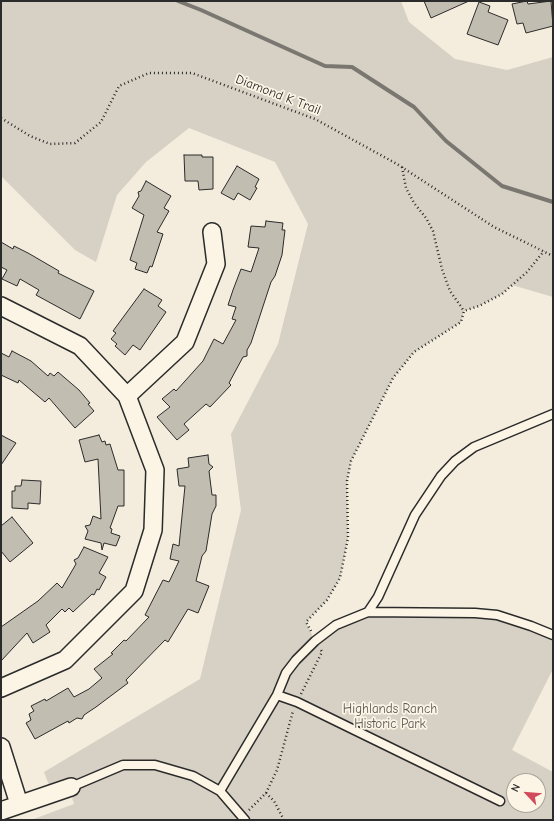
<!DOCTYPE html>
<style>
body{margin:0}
#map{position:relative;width:554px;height:821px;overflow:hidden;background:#f4edde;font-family:"Comic Neue",sans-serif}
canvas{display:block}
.frame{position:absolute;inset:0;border:2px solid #2b2b2b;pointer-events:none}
.north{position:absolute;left:506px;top:773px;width:40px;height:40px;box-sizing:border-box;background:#fcf5e5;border:1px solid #a8a49b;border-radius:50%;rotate:296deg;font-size:11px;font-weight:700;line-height:16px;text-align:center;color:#2b2b2b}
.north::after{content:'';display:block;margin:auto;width:14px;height:18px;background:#d1495b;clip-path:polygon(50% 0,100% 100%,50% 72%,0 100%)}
</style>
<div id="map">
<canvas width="554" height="821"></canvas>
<div class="frame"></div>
<div class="north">N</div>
</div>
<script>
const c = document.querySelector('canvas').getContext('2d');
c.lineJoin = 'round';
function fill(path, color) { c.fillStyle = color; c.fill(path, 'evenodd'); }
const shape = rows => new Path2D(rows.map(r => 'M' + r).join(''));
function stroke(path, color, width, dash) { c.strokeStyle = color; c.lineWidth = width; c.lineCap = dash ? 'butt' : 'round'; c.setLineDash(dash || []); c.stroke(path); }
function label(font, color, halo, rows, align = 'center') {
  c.font = font + ' "Comic Neue",sans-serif'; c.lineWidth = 3.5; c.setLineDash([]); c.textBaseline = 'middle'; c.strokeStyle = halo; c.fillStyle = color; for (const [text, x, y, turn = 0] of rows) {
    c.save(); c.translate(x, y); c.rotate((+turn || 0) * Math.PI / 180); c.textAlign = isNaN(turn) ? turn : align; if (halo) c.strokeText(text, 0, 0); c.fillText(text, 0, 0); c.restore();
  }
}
fill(shape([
 [1,1,401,1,409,22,455,59,507,70,553,57,553,297,512,285,502,294,479,306,464,311,461,322,414,352,393,378,351,461,347,481,348,538,340,578,327,600,306,622,315,641,368,612,488,617,519,623,553,641,553,669,512,750,553,772,553,820,31,820,74,804,67,781,49,785,44,772,200,679,241,510,231,434,278,344,308,224,275,162,189,128,146,162,117,195,96,262,75,250,1,176],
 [514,781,538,781,538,805,514,805]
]), '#d6d1c4');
stroke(shape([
 [178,1,201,10,325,66,352,67,414,107,446,141,502,186,553,202]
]), '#7a7771', 4);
const building = shape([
 [424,1,469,1,431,18,424,1],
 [527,1,528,4,551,1,553,26,526,33,523,23,517,24,512,4,527,1],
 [479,2,490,6,488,12,508,20,498,45,467,34,479,2],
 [184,155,202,155,202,157,213,157,213,189,199,190,198,181,185,181,184,155],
 [237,166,259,179,255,187,257,188,250,200,238,193,234,200,221,193,237,166],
 [146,181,171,196,164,208,169,211,157,232,163,234,152,267,150,266,147,273,135,269,137,263,130,260,144,215,132,208,139,196,138,192,141,191,146,181],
 [266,221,283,223,282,230,285,230,282,255,275,276,271,282,251,343,247,350,247,356,243,357,229,383,231,385,210,407,206,404,184,424,189,430,177,440,157,417,170,407,162,399,174,389,176,391,203,361,214,339,223,344,236,320,232,319,236,307,228,305,233,290,241,269,251,272,259,248,248,247,251,226,265,227,266,221],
 [1,242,13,249,14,246,28,253,59,271,58,273,94,291,80,319,36,295,39,290,20,279,17,286,2,279,7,270,1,267,1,242],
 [144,289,162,300,158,306,166,312,140,350,133,345,125,355,115,346,117,344,111,339,116,333,113,331,144,289],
 [12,351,31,361,48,376,50,373,54,376,58,372,79,390,90,403,88,404,94,411,75,428,49,398,45,402,19,380,18,383,1,375,1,353,9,357,12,351],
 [1,435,16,443,1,465,1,435],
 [99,435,102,442,105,441,106,445,110,444,118,470,124,470,124,506,118,506,110,528,112,529,111,533,120,536,116,546,104,543,102,550,101,543,85,539,88,531,85,526,90,525,93,516,101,519,98,459,85,462,79,440,99,435],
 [208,455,209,464,213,467,209,471,212,495,216,495,216,506,212,514,206,551,202,556,196,581,209,586,198,613,188,609,168,642,165,640,126,680,128,683,96,707,84,715,82,719,77,718,69,723,68,721,35,739,26,723,31,720,29,714,34,711,31,706,45,699,46,701,68,688,74,697,89,689,102,678,94,669,113,654,111,653,124,640,126,641,149,617,145,615,163,580,169,582,179,561,170,559,173,544,179,546,185,486,179,486,177,469,189,467,188,458,208,455],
 [22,480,41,481,40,504,28,503,28,509,12,508,12,491,15,491,15,486,21,486,22,480],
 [12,517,33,543,10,562,1,551,1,526,12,517],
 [84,547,108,557,99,573,106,577,99,590,97,589,94,595,92,594,73,612,69,608,65,612,62,609,46,625,50,632,33,643,27,633,1,661,1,627,38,601,57,583,62,588,76,564,74,560,78,558,84,547]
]);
fill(building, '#c2bdb1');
stroke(building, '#2b2b2b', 1);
const lane = shape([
 [368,612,475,613,497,615,531,626,553,635],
 [277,695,297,702,500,801],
 [71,787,123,765,155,765,193,776,220,791,277,695,286,673,296,660,315,641,336,625,368,612,378,597,415,515,441,476,455,461,474,447,553,414],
 [220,791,245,820]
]);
const street = shape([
 [1,306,80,346,127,396,155,470,153,530,134,591,65,660,1,688],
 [127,396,185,342,216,264,212,232],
 [1,747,19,804],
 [1,811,71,787]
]);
stroke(lane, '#2b2b2b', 11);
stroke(street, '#2b2b2b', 20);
stroke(shape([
 [1,118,30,136,50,144,75,143,101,122,119,86,149,73,192,73,315,119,397,164,494,227,553,256],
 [402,167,406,188,414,203,426,218,433,231,442,269,450,291,464,311],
 [311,631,306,622,327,600,340,578,348,538,347,481,351,461,393,378,414,352,461,322,464,311,479,306,502,294,527,272,544,251],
 [301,694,322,652,321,650],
 [266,793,274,801,284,820],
 [249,810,266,793,277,770,293,711]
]), '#2b2b2b', 2.5, [1, 3]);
stroke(lane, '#fcf5e5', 8);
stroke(street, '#fcf5e5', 17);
label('13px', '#2b2b2b', '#fcf5e5', [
 ["Diamond K Trail",278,95,21]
]);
label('13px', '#565451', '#fcf5e5', [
 ["Highlands Ranch",390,709],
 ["Historic Park",390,724]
]);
</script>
